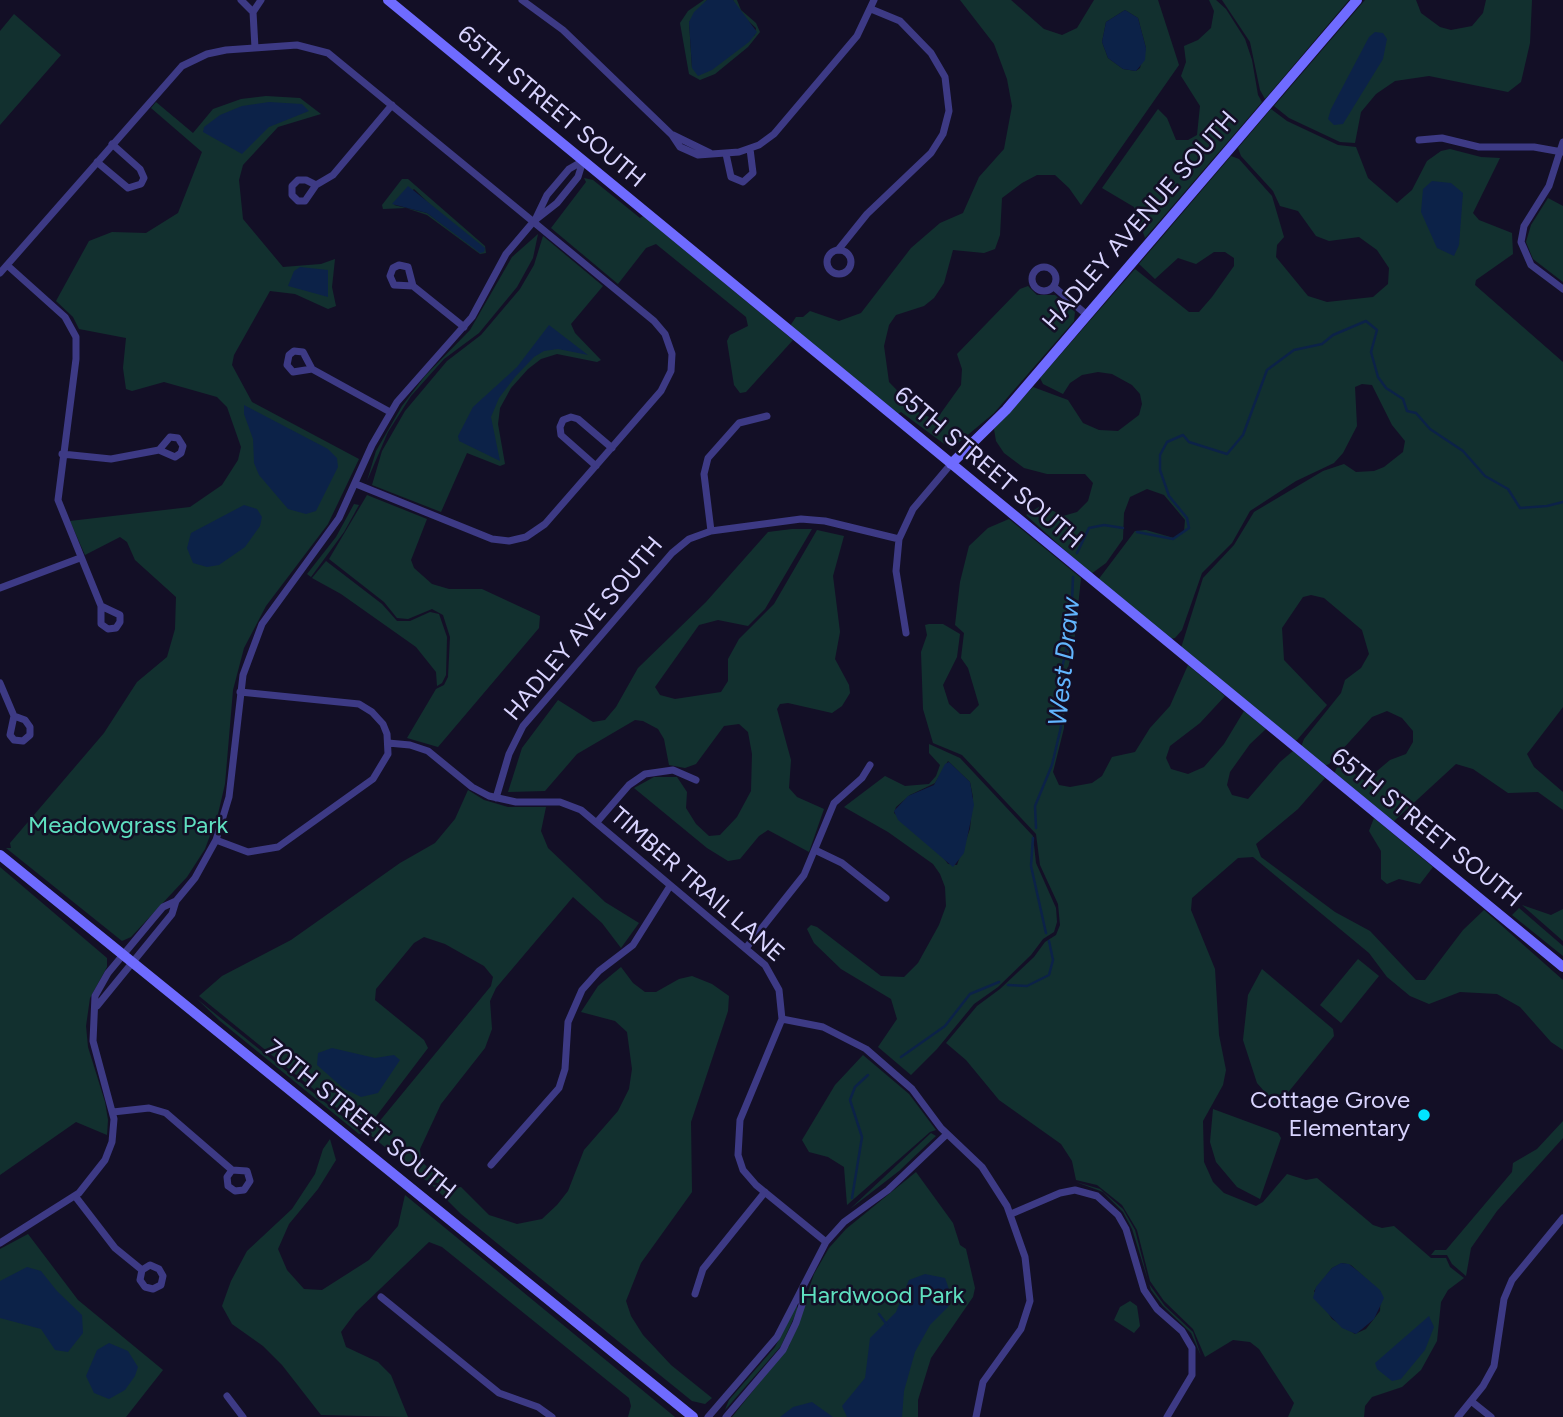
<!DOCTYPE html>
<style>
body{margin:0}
canvas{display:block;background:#130f26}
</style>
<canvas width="1563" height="1417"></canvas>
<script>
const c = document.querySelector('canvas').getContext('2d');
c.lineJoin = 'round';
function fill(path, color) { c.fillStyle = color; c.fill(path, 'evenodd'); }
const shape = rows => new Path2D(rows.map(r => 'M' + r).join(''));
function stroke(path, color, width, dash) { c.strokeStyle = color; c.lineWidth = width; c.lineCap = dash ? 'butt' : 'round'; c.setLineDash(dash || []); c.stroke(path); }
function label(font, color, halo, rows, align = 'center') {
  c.font = font + ' Figtree,sans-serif'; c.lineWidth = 5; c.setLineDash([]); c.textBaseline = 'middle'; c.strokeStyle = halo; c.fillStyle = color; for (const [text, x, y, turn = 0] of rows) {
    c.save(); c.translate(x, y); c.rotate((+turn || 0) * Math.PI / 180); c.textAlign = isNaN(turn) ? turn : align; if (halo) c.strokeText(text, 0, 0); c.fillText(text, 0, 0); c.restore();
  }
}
fill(shape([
 [704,0,707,0,689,22,692,68,755,35,756,28,740,13,733,0,737,0,741,10,756,23,760,32,748,47,715,74,700,80,689,74,680,23,688,11],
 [960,0,1011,0,1044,29,1062,35,1077,28,1094,0,1158,0,1179,65,1081,205,1069,188,1055,175,1037,175,1022,183,1002,198,1000,235,995,249,984,253,953,250,944,283,934,298,924,306,896,315,889,325,884,346,889,382,918,412,936,420,961,385,962,369,957,354,1020,289,1028,286,1037,295,1055,295,1075,312,1074,321,994,413,951,449,901,412,898,414,790,326,796,317,803,317,810,311,839,321,861,313,911,248,940,223,963,213,979,177,1004,149,1012,106,1007,79,994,44],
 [1125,10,1138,18,1146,48,1140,68,1136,71,1123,69,1108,58,1102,42,1106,22],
 [1209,0,1216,0,1226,9,1245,39,1252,60,1258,95,1262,102,1145,238,1134,207,1102,188,1158,109,1167,118,1176,140,1188,140,1197,135,1200,106,1181,76,1186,62,1184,46,1198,40,1211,28,1214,11],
 [1222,0,1349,0,1265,99,1260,90,1250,42],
 [1365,0,1416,0,1421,13,1440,27,1451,30,1472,26,1483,13,1486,0,1532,0,1530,43,1521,82,1508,92,1429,76,1395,81,1376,94,1361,112,1355,143,1340,142,1289,118,1274,106],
 [14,14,61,55,0,125,0,31],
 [266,96,300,98,321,114,278,127,243,165,239,180,243,219,283,267,321,264,335,259,332,287,336,306,328,309,295,294,270,291,234,355,232,365,252,402,359,459,328,524,266,606,244,648,233,690,225,784,218,814,205,849,187,877,131,937,122,941,6,848,11,848,10,843,104,733,137,682,167,657,175,629,176,597,135,560,127,542,120,537,85,555,70,521,190,507,222,485,238,460,241,447,227,407,217,397,164,382,132,391,126,389,123,368,126,338,79,329,73,317,56,301,89,241,112,232,146,233,178,213,202,152,151,108,156,102,193,133,213,109,241,99],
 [1271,109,1287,121,1338,145,1356,147,1368,178,1397,203,1412,190,1427,161,1441,151,1450,149,1481,157,1500,158,1473,213,1479,220,1512,233,1513,254,1476,280,1475,285,1563,362,1563,707,1527,754,1534,767,1563,792,1563,810,1538,792,1508,793,1473,769,1456,764,1393,822,1334,774,1339,763,1365,781,1390,760,1406,754,1413,742,1413,731,1402,718,1387,711,1372,717,1329,764,1324,766,1301,747,1304,739,1341,693,1345,680,1361,668,1369,654,1362,630,1324,598,1311,595,1303,597,1282,628,1284,660,1327,705,1297,740,1294,741,1181,648,1203,578,1234,545,1254,512,1323,471,1344,464,1356,472,1374,471,1384,467,1403,452,1405,441,1392,425,1372,385,1362,384,1355,387,1357,426,1343,453,1334,463,1296,481,1250,511,1232,543,1202,573,1182,630,1175,638,1170,639,1098,580,1135,531,1146,530,1174,538,1184,532,1185,520,1164,495,1147,489,1130,497,1124,513,1123,539,1106,563,1091,574,1026,515,1042,505,1063,516,1077,512,1088,501,1093,483,1085,474,1047,474,1024,468,1004,453,996,441,994,429,1033,387,1068,400,1083,423,1099,430,1118,431,1139,415,1142,404,1140,394,1132,385,1112,374,1098,372,1082,375,1070,383,1063,394,1043,384,1040,378,1135,269,1189,312,1199,312,1212,297,1234,266,1234,258,1225,252,1214,252,1196,264,1178,258,1155,279,1139,264,1231,156,1239,159,1272,196,1284,237,1277,245,1276,257,1308,296,1327,302,1373,297,1388,284,1389,268,1377,250,1359,237,1329,241,1316,236,1298,211,1280,206,1273,191,1241,156,1238,148],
 [584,178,593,180,640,218,643,216,793,340,746,392,740,393,734,385,727,341,730,335,748,326,746,317,656,244,646,248,618,284,551,228,586,182],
 [402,179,408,179,485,246,486,253,480,254,427,215,406,208,383,209,382,205],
 [414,189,480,252,427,213,394,205],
 [1548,198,1563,206,1563,282,1533,259,1526,242,1531,225],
 [538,234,533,258,517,287,479,333,444,359,411,396,388,432,367,481,376,451,402,406,425,376,470,330,512,257],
 [543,236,603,286,571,324,575,333,601,360,597,362,557,354,541,359,528,369,511,388,500,408,498,424,505,464,500,466,467,453,441,512,372,485,382,451,405,411,447,361,481,335,520,289,534,265],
 [367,495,427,519,411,560,414,568,432,584,449,589,482,589,540,616,539,628,438,747,407,738,436,689,444,685,448,677,450,637,443,615,432,609,408,619,397,618,384,602,329,559],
 [354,504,359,505,344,532,311,577,307,574,336,537],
 [1009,519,1081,578,1075,635,1065,683,1064,728,1053,772,1059,785,1070,787,1092,783,1102,776,1112,757,1135,752,1150,728,1170,706,1188,665,1225,696,1200,723,1170,746,1166,758,1171,769,1188,774,1204,767,1224,744,1244,711,1266,729,1250,744,1230,772,1227,785,1232,795,1248,799,1280,762,1293,751,1325,778,1298,809,1256,844,1261,857,1335,912,1370,931,1416,980,1425,980,1463,930,1484,910,1563,980,1563,1050,1551,1042,1520,1007,1497,994,1460,992,1429,1004,1410,996,1387,977,1369,953,1253,857,1238,858,1192,898,1191,910,1215,969,1219,1035,1226,1070,1223,1085,1203,1121,1204,1162,1213,1182,1224,1193,1256,1206,1263,1202,1287,1174,1306,1180,1317,1178,1373,1225,1382,1228,1394,1226,1431,1258,1446,1258,1450,1267,1464,1278,1448,1290,1441,1302,1437,1341,1421,1370,1402,1387,1372,1397,1365,1406,1364,1417,1288,1417,1294,1403,1259,1349,1250,1342,1233,1340,1205,1357,1193,1329,1164,1301,1150,1281,1137,1230,1122,1205,1097,1185,1076,1180,1072,1161,1061,1144,999,1100,966,1060,946,1043,977,1006,1000,989,1034,957,1045,942,1056,935,1060,925,1058,904,1040,865,1036,834,962,755,933,743,923,709,921,652,927,635,925,625,929,624,943,624,960,634,957,657,943,685,949,704,960,714,970,714,979,705,968,668,961,658,964,633,955,625,960,582,969,546,988,528],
 [1342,1263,1351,1265,1381,1292,1380,1311,1366,1329,1355,1334,1332,1319,1314,1291,1332,1268],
 [792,529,812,529,765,609,748,626,718,620,699,625,655,687,660,695,675,699,721,692,728,681,728,659,739,639,774,604,817,530,844,536,833,576,840,632,835,659,849,685,850,693,842,706,832,713,788,703,780,704,777,709,791,760,789,788,797,797,824,809,809,852,768,830,759,836,740,859,728,861,707,848,634,788,654,777,677,777,687,792,686,808,696,824,709,836,720,835,737,817,751,791,752,754,748,732,739,724,724,726,696,764,685,768,669,765,664,739,658,729,643,721,635,720,577,754,545,791,508,792,522,748,558,700,593,722,605,720,616,707,638,668,706,602,768,532],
 [326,561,382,604,397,621,410,621,430,612,439,614,447,637,446,675,442,683,437,686,436,672,416,647,341,594,312,578],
 [929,744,960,758,1033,836,1036,863,1056,908,1057,922,1054,932,1043,939,1031,955,998,987,974,1004,937,1049,911,1075,878,1047,897,1019,891,999,841,969,814,943,807,929,811,925,817,927,881,976,904,977,918,963,939,925,946,906,945,887,940,874,933,864,888,832,844,807,885,776,905,786,929,784,936,776,940,765,929,753],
 [948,761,970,782,973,797,970,829,957,865,948,864,939,852,894,813,896,807,910,795,935,783],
 [468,790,484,800,508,807,546,807,541,831,548,848,605,902,639,923,621,948,602,923,573,897,496,988,490,1001,492,1029,485,1048,441,1104,420,1149,421,1161,446,1185,425,1180,369,1134,491,986,493,977,484,966,445,944,424,937,414,943,376,989,375,1000,424,1040,428,1048,365,1131,199,996,222,976,291,940,400,863,435,843,455,819],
 [1374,818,1433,867,1420,884,1399,879,1387,884,1381,879,1381,851,1369,831],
 [0,867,107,958,107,967,90,998,86,1026,88,1047,105,1102,108,1120,107,1135,76,1122,0,1175],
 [1522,905,1551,915,1563,909,1563,941],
 [1519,908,1563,946,1563,956,1512,915],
 [1358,959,1379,976,1341,1023,1320,1005],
 [621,967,633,983,645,992,656,992,679,979,692,976,712,984,729,996,728,1011,691,1122,692,1192,641,1263,626,1301,631,1316,643,1335,671,1365,712,1398,705,1404,692,1401,461,1214,431,1184,449,1189,461,1187,489,1215,517,1224,542,1219,557,1205,568,1191,584,1150,618,1111,629,1089,632,1069,627,1032,615,1021,581,1012,598,986],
 [1262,969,1333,1029,1334,1036,1277,1106,1257,1083,1243,1040,1248,995],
 [197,999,249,1041,363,1133,359,1134,220,1021],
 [863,1055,909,1094,936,1130,930,1132,847,1205,844,1167,828,1157,809,1152,802,1140,835,1085],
 [1213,1109,1278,1133,1281,1138,1260,1199,1237,1187,1216,1162,1210,1142],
 [1563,1121,1563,1138,1497,1211,1471,1248,1466,1276,1452,1264,1447,1255,1431,1255,1435,1250,1446,1250,1512,1172,1513,1163,1537,1149],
 [931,1133,936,1136,899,1171,850,1209],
 [330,1139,336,1160,318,1189,289,1224,278,1249,287,1270,304,1289,322,1290,369,1260,398,1226,405,1195,675,1417,628,1417,631,1406,629,1398,442,1247,429,1242,356,1312,341,1332,346,1347,378,1362,391,1375,408,1417,321,1415,282,1365,263,1346,232,1324,222,1306,231,1281,247,1251,292,1209,315,1174,323,1149],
 [916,1172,953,1223,960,1245,966,1249,975,1288,973,1297,931,1358,918,1400,918,1417,732,1417,789,1346,814,1274,829,1248,846,1229],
 [1076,1182,1100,1189,1123,1209,1135,1230,1149,1284,1165,1306,1193,1332,1201,1356,1191,1333,1163,1306,1151,1290,1132,1229,1123,1212,1103,1192],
 [28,1234,78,1300,163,1370,126,1417,0,1417,0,1249],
 [1130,1301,1137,1306,1140,1326,1134,1333,1114,1320,1120,1307],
 [797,1304,797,1311,781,1346,725,1410,729,1400,775,1347]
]), '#12302f');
fill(shape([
 [707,0,733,0,757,32,749,42,712,70,698,76,692,68,689,22,694,12],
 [1125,10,1138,18,1146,48,1145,60,1136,71,1123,69,1108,58,1102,42,1106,22],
 [1375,32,1383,33,1387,39,1383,59,1343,124,1334,125,1328,119,1331,109,1369,37],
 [269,102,302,104,309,111,269,127,242,154,203,132,204,127,220,115,242,106],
 [1432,181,1451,183,1463,193,1459,245,1454,256,1437,248,1421,212,1423,189],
 [408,186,485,248,484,252,480,253,427,213,392,204],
 [300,267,328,270,328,297,288,286,294,271],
 [549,325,588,355,558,349,544,351,534,357,515,377,499,398,491,417,500,461,459,441,458,436,473,407,517,367],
 [244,405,328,449,337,458,338,467,316,511,306,514,288,509,259,475,254,463,253,439,244,414],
 [244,505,257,509,262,517,260,526,245,547,219,565,207,567,193,563,187,548,191,533],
 [949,762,970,782,974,805,964,853,953,867,898,820,894,811,908,796,934,785,945,764],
 [332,1048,375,1058,394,1055,400,1060,378,1093,361,1097,343,1088,317,1065,318,1053],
 [1341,1263,1349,1264,1359,1272,1380,1290,1384,1298,1374,1319,1356,1334,1342,1328,1313,1298,1316,1287,1332,1268],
 [27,1267,41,1271,57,1291,82,1315,83,1333,68,1352,55,1350,41,1329,0,1318,0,1281],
 [925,1274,945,1278,951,1295,948,1307,930,1325,915,1352,904,1391,902,1417,847,1417,842,1406,865,1378,870,1338,896,1312,909,1280],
 [1429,1316,1434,1327,1425,1350,1401,1379,1392,1381,1377,1369,1375,1363],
 [109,1343,128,1351,138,1367,135,1376,125,1390,109,1399,94,1393,86,1376,97,1350],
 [812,1402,833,1417,780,1417,793,1407]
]), '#0c2248');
stroke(shape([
 [1137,532,1173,539,1189,528,1187,518,1169,496,1160,470,1160,455,1167,442,1183,435,1189,442,1227,454,1243,435,1267,370,1294,350,1322,344,1333,335,1366,321,1377,330,1371,352,1378,377,1386,388,1403,399,1407,411,1416,413,1430,429,1463,451,1485,476,1508,489,1520,508,1547,506,1563,502],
 [1077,553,1089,528,1104,525,1123,528],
 [1036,828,1035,806,1052,765,1061,727,1058,686,1071,628,1073,577],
 [1033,838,1031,866,1046,933],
 [1008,985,1027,986,1049,975,1053,960,1049,941],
 [901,1057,945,1026,970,994,999,982],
 [852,1198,862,1137,850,1100,855,1087,868,1075],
 [879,1314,887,1325]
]), '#0c2248', 2.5);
stroke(shape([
 [241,0,253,12],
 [522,0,563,30,672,135,680,147,698,155,739,152,759,145,774,134,857,36,874,0],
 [255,48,253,12,261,0],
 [673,135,710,153],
 [1419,140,1442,138,1479,147,1534,147,1562,152],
 [1563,142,1549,186,1524,226,1521,242,1531,265,1563,289],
 [726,154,731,177,743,182,753,173,750,149],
 [97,162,128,188,141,184,144,178,140,169,112,144],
 [316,185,305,201,298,201,292,195,292,186,298,180,306,180,316,185,333,175,392,105],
 [536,218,547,195,569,169,583,161],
 [838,250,867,214,931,153,943,134,949,111,945,77,931,53,900,21,871,9],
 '827 262a12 12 0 1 1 24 0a12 12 0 1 1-24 0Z',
 [7,265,65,317,76,337,76,359,58,500,101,606,101,624,108,629,116,628,120,622,120,615,101,606],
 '1032 279a12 12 0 1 1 24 0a12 12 0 1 1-24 0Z',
 [0,273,182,66,207,54,226,50,297,45,328,53,654,321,665,334,672,354,671,371,661,391,545,524,526,537,509,541,492,539,356,484],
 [413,286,394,285,390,276,393,268,399,265,408,267,413,286,464,327],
 [1054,287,1087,315],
 [312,369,293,372,287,365,289,355,294,351,303,352,312,369,390,412],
 [62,454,111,459,159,450,175,457,181,453,183,446,178,438,170,437,159,450],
 [596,466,561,435,560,427,563,420,571,417,578,419,612,448],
 [711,531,704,474,708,458,739,423,767,416],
 [0,588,80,558],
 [906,633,896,571,899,539,913,509,951,464],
 [0,683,14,716,25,720,30,727,30,735,23,741,14,740,10,735,14,716],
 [388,743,410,745,428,751,472,787,489,796,516,802,560,802,581,810,765,965,779,990,782,1019,740,1120,738,1155,743,1170,756,1185,826,1242],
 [496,798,509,754,523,726,672,553,689,539,711,531,801,519,825,521,899,539],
 [597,822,629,785,645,774,673,770,696,780],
 [216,840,248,852,278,847,373,779,388,754,387,734,383,724,372,712,359,704,240,692],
 [815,850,842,863,886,898],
 [746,948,804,875,834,803,862,778,870,765],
 [97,1006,172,914,176,901],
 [782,1019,823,1027,866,1049,912,1089,941,1128,982,1167,1007,1206,1025,1257,1030,1301,1021,1329,983,1382,976,1417],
 [113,1112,149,1108,166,1113,232,1170,247,1171,250,1181,244,1190,235,1191,228,1186,227,1177,232,1170],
 [491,1165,559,1088,565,1069,568,1022,582,990,599,971,633,945,670,886],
 [75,1196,115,1248,142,1270,150,1265,159,1269,163,1276,161,1285,153,1289,145,1287,140,1280,142,1270],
 [1011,1214,1060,1193,1075,1190,1097,1196,1118,1215,1126,1229,1144,1290,1157,1309,1182,1331,1192,1348,1192,1375,1167,1417],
 [0,1243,79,1193,105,1160,112,1142,114,1119,93,1041,95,996,108,973,152,920,163,907,176,901,195,878,216,840,229,797,243,675,262,624,339,518,372,445,397,402,472,317,506,254,534,221,557,203,578,177,583,161],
 [695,1294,703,1269,765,1192],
 [381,1297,499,1393,538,1407,552,1417],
 [227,1396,243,1417],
 [1471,1401,1491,1417],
 [708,1417,777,1337,826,1242,844,1222,888,1190,947,1134],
 [726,1417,783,1350,796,1323,802,1305,802,1291],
 [1458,1417,1483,1386,1494,1366,1504,1299,1512,1280,1563,1218]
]), '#3d3a85', 7);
stroke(shape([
 [388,0,1563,967],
 [951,464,1006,410,1357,0],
 [0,855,693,1417]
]), '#6f6bff', 10);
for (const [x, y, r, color] of [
 [1424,1115,7,"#00e5ff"]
]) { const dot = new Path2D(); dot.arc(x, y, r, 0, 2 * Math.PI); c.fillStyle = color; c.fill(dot); stroke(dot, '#130f26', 2.5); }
label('24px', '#d9d4ff', '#130f26', [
 ["65TH STREET SOUTH",551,107,40],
 ["HADLEY AVENUE SOUTH",1140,221,-49],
 ["65TH STREET SOUTH",988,468,40],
 ["HADLEY AVE SOUTH",584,629,-50],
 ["65TH STREET SOUTH",1426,828,39],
 ["TIMBER TRAIL LANE",697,885,41],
 ["70TH STREET SOUTH",360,1120,39]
]);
label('24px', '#5fe0c0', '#130f26', [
 ["Meadowgrass Park",128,826],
 ["Hardwood Park",882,1296]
]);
label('24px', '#d9d4ff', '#130f26', [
 ["Cottage Grove",1410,1101],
 ["Elementary",1410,1129]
], 'right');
label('italic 26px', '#62b6ff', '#130f26', [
 ["West Draw",1065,662,-84]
]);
</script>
